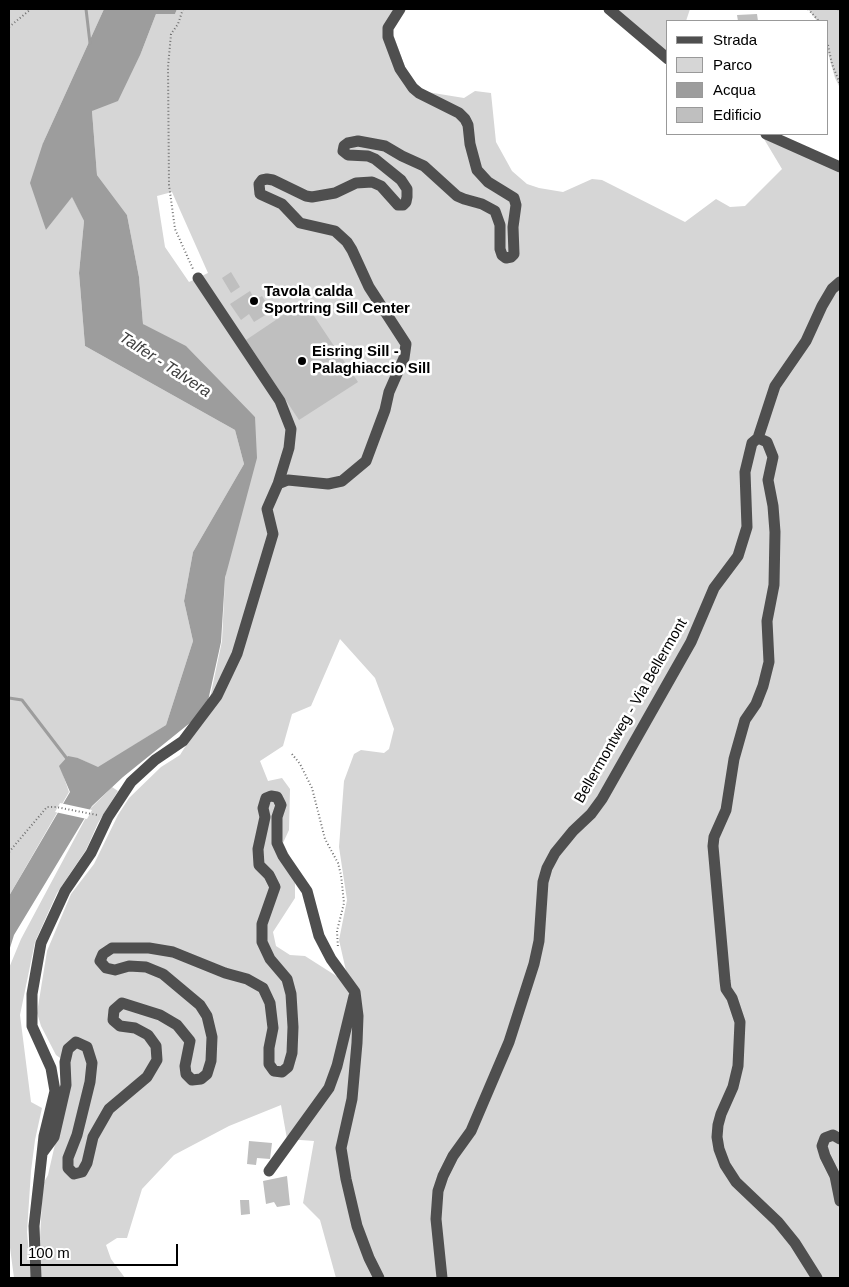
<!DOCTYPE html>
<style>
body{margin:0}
#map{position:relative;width:849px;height:1287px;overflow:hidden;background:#fff;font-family:Helvetica,sans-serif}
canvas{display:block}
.frame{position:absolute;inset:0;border:10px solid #000;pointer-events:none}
.legend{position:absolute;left:666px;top:20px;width:162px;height:115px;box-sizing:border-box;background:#fff;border:1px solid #999;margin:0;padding:6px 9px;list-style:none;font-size:15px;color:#000}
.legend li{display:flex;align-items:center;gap:10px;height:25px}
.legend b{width:25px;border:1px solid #999}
.scale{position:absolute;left:20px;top:1244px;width:158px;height:22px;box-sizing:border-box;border:2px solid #000;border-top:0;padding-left:6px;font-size:15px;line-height:18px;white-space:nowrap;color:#000;-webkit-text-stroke:4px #fff;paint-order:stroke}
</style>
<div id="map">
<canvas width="849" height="1287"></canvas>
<div class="frame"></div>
<ul class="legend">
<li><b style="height:6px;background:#4f4f4f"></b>Strada</li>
<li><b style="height:14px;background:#d6d6d6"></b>Parco</li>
<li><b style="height:14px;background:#9d9d9d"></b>Acqua</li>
<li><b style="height:14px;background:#bfbfbf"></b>Edificio</li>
</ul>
<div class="scale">100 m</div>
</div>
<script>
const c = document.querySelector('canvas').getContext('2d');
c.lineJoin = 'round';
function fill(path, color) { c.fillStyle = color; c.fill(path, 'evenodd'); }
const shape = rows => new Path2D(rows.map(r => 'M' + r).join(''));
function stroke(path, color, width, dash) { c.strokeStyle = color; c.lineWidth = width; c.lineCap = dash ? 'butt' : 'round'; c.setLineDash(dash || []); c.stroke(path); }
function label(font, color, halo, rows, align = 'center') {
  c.font = font + ' Helvetica,sans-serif'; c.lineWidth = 5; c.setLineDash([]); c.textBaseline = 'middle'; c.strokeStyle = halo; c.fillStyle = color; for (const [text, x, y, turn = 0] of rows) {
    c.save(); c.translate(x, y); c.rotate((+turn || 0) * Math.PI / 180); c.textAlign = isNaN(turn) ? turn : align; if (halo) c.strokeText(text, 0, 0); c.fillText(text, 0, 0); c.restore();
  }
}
fill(shape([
 [9,9,104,9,43,143,46,230,72,196,84,221,79,273,85,346,235,430,244,464,193,552,184,601,193,641,166,725,98,768,78,758,60,766,69,792,9,896],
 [177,9,402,9,388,20,409,78,421,91,464,98,475,91,491,93,496,142,512,171,527,184,539,188,563,192,592,179,602,180,685,222,716,199,730,207,745,206,782,169,761,134,836,170,840,160,840,1278,336,1278,320,1220,303,1203,314,1141,287,1139,281,1105,229,1126,174,1155,142,1189,127,1238,117,1238,106,1245,111,1259,125,1278,41,1278,40,1237,43,1184,48,1175,68,1087,70,1065,56,1055,41,1026,37,1013,47,951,71,894,94,864,118,815,129,798,161,767,180,755,207,712,222,641,225,579,255,417,143,324,139,277,127,215,97,175,92,111,141,53,156,14,175,14],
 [172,192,208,273,189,282,165,247,157,196],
 [340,639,375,678,394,729,389,749,384,753,361,750,354,754,344,781,339,847,347,900,339,940,349,984,305,956,290,955,276,946,273,932,295,898,295,867,283,843,289,830,290,789,282,778,268,781,260,761,283,746,292,714,311,706],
 [609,9,690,9,686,21,668,21,668,61],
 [808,9,840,9,840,88,835,78,828,53,828,21,817,21],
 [112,787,118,791,98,823,86,850,57,893,35,942,20,1015,31,1102,42,1108,35,1140,31,1171,27,1232,31,1278,14,1278,9,1240,9,968,21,939,91,808]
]), '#d6d6d6');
fill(shape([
 [104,9,177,9,175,14,156,14,141,53,118,101,92,111,97,175,127,215,139,277,143,324,186,346,255,417,257,458,225,578,221,642,206,710,123,777,92,806,14,935,9,951,9,896,70,792,59,766,68,756,78,758,98,767,166,725,193,641,184,601,193,552,244,464,235,430,85,346,79,273,84,221,72,197,46,230,30,183,43,143]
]), '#9d9d9d');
fill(shape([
 [60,803,92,810,87,819,55,812]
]), '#fff');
stroke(shape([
 [86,9,90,43],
 [9,698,22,700,68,760]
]), '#9d9d9d', 3);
fill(shape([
 [757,14,758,21,738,21,737,15],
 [231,272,240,287,231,293,222,278],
 [250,291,255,300,262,296,272,311,254,322,249,314,241,320,230,304],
 [304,301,358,382,299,420,246,340],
 [249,1141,272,1143,270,1159,257,1158,256,1165,247,1164],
 [287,1176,290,1205,277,1207,274,1202,266,1204,263,1181],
 [240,1200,249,1200,250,1214,241,1215]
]), '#bfbfbf');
stroke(shape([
 [183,9,178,24,171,34,168,67,169,185,175,229,193,269],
 [808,9,819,21],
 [838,9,840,11],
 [9,27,31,9],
 [828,45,832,64,840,84],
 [292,754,300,764,312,788,325,839,338,863,341,875,344,903,337,931,338,948],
 [9,852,47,807,56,807,97,815]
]), '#717171', 2, [1, 2.5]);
stroke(shape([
 [609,9,668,59],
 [766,134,840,167],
 [758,438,775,386,806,341,822,306,832,289,840,282],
 [278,484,288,480,328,484,342,481,366,461,385,410,389,392,404,358,406,344,369,287,352,250,347,242,335,231,300,223,282,204,260,194,259,184,262,180,267,179,273,180,306,196,312,197,335,193,356,183,372,182,381,186,398,205,403,205,406,202,407,197,407,189,401,180,375,159,368,156,348,155,343,151,344,146,348,143,358,141,385,146,402,156,424,166,457,196,464,199,482,204,495,211,500,225,500,249,502,255,506,258,511,257,514,254,513,227,516,205,514,198,488,182,477,170,470,144,468,125,465,119,459,113,419,93,413,88,400,69,388,37,388,28,400,9],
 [840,1139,833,1135,825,1138,822,1146,825,1156,835,1176,840,1201],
 [43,1152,54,1137,66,1085,65,1062,68,1049,76,1042,87,1047,92,1063,90,1082,77,1135,68,1158,68,1168,74,1174,82,1172,87,1163,93,1137,109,1109,147,1077,157,1060,156,1046,148,1035,135,1028,120,1026,113,1020,114,1010,122,1003,160,1015,177,1025,190,1041,185,1066,186,1074,192,1080,201,1079,207,1074,211,1061,212,1037,207,1016,200,1005,163,974,146,967,129,966,115,970,106,968,100,961,103,954,112,948,149,948,173,952,225,973,247,979,263,988,270,1003,273,1028,269,1048,269,1064,274,1071,282,1072,288,1067,292,1053,293,1027,291,994,287,979,270,959,262,942,262,924,275,887,269,875,259,865,258,849,265,817,263,808,266,798,271,796,277,797,281,805,277,817,277,843,283,856,307,891,319,936,331,959,355,992,358,1016,357,1043,352,1099,341,1148,346,1179,357,1226,369,1258,379,1278],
 [269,1171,329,1088,337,1066,354,996],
 [36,1278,34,1226,44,1136,55,1091,51,1068,32,1026,32,994,41,943,65,891,91,853,108,817,131,782,155,760,183,741,217,696,237,654,273,534,267,509,278,484,289,448,291,429,280,401,198,278],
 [442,1278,436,1219,438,1191,443,1176,453,1156,471,1131,509,1042,534,964,539,941,543,882,547,868,555,853,573,831,591,814,602,799,691,642,714,588,738,556,747,527,745,472,752,443,758,438,767,442,773,457,768,480,773,506,775,532,774,585,767,621,769,662,763,686,756,704,745,720,734,759,726,810,714,837,713,846,725,981,726,989,732,998,740,1022,738,1066,733,1087,721,1114,718,1125,717,1137,719,1149,725,1165,736,1182,778,1222,795,1243,817,1278]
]), '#4f4f4f', 11);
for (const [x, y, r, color] of [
 [254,301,5,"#000"],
 [302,361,5,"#000"]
]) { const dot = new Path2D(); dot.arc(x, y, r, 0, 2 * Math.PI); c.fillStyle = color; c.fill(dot); stroke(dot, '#fff', 2); }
label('bold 15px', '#000', '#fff', [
 ["Tavola calda",264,292],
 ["Sportring Sill Center",264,309],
 ["Eisring Sill -",312,352],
 ["Palaghiaccio Sill",312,369]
], 'left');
label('15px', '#000', '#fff', [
 ["Bellermontweg - Via Bellermont",631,711,-60]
]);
label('italic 16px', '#3e3e3e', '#fff', [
 ["Talfer - Talvera",165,365,33]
]);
</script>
